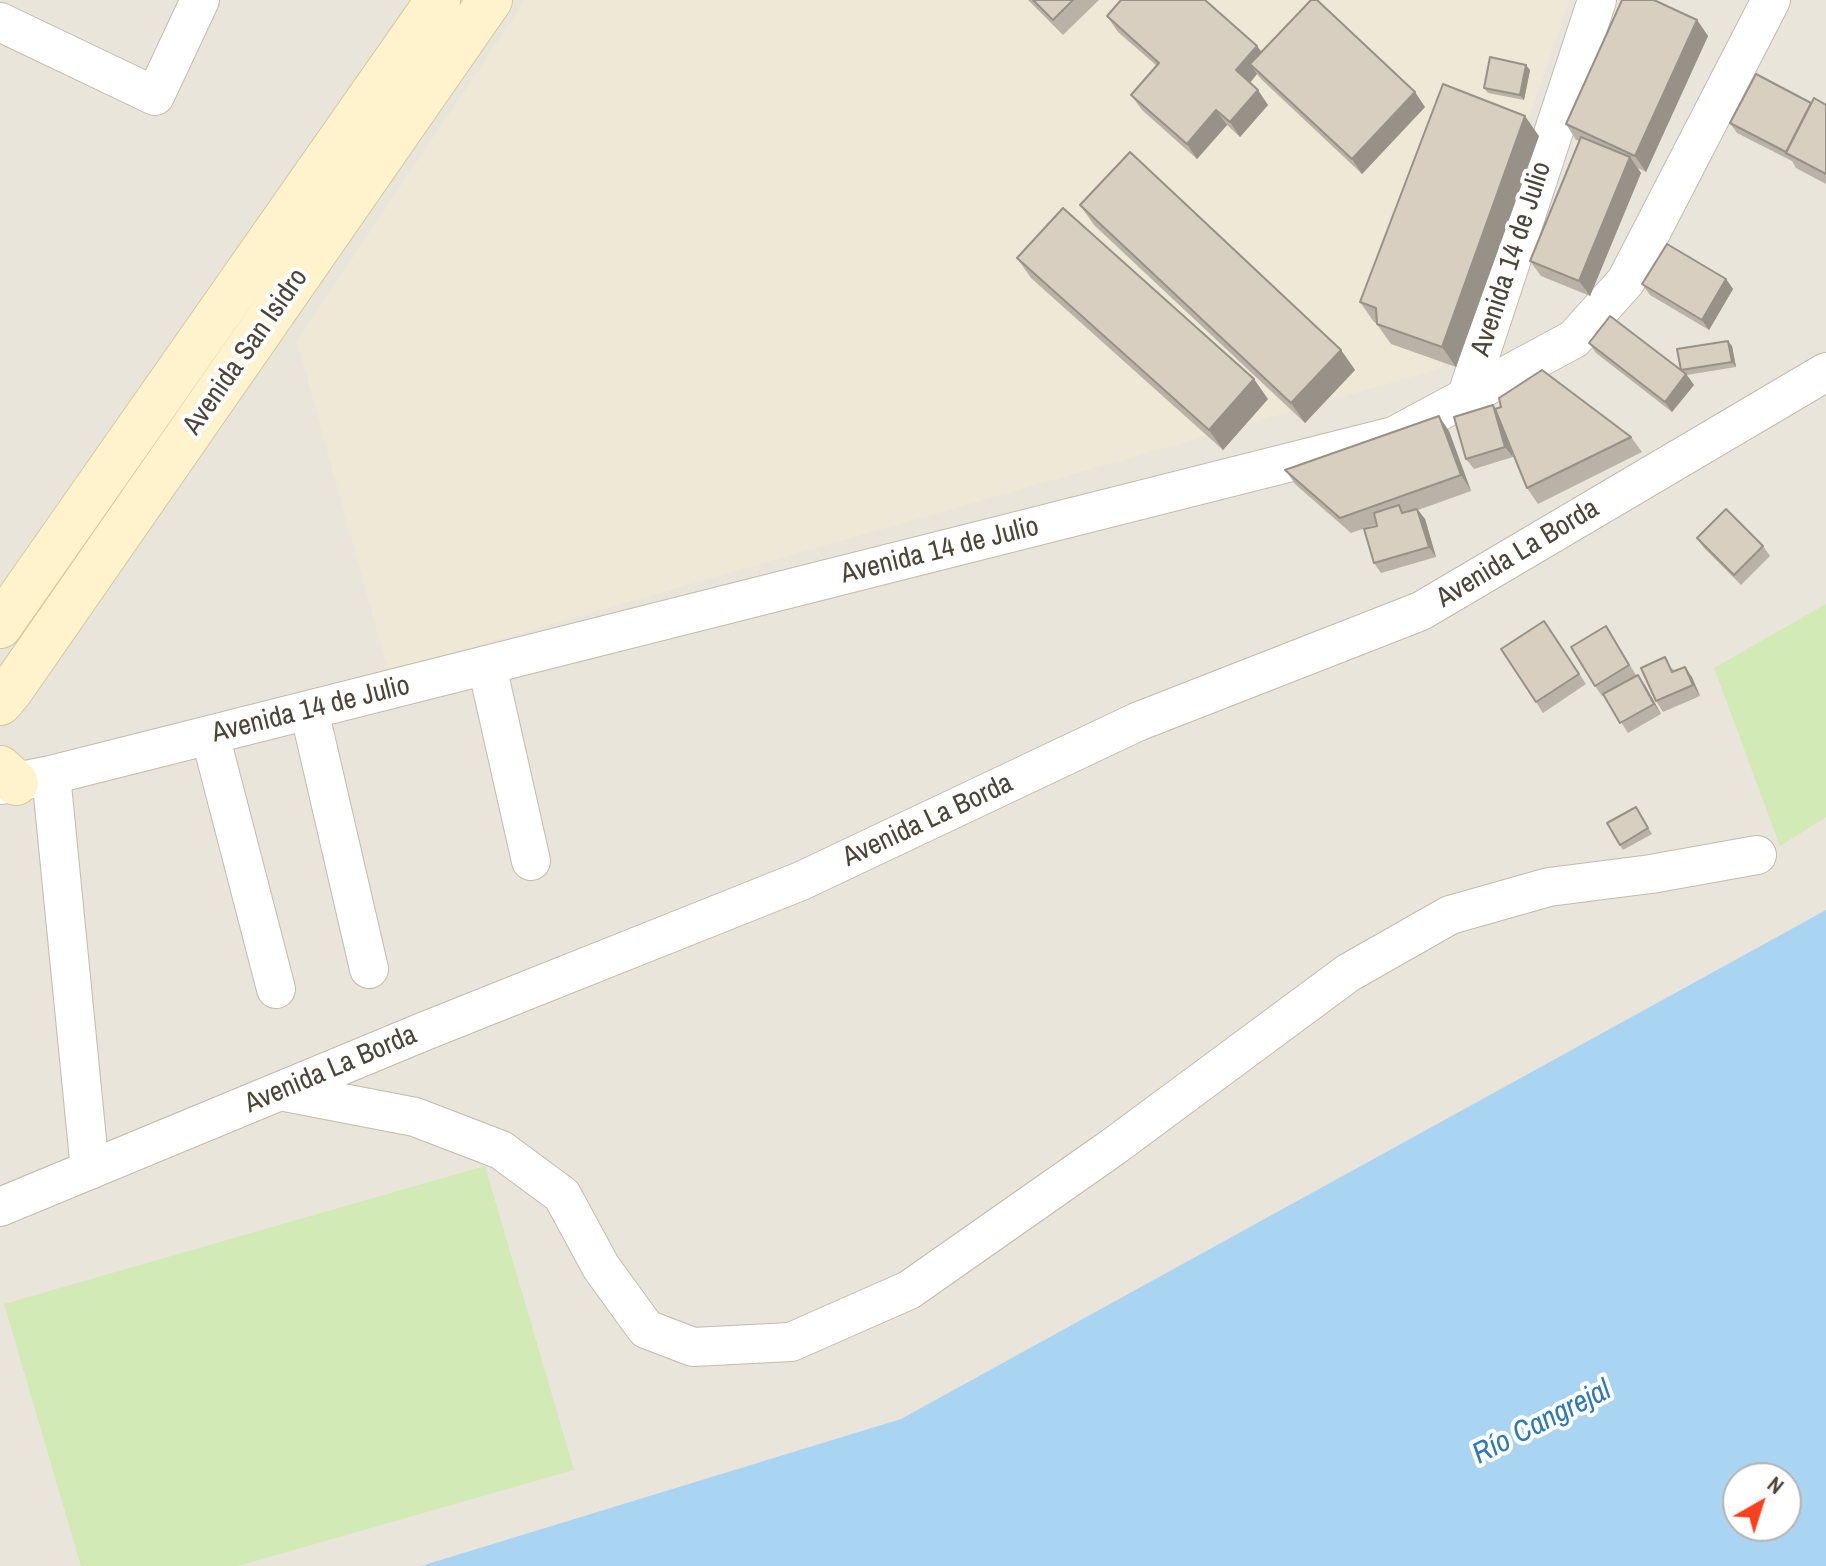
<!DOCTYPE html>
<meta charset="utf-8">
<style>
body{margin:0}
#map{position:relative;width:1826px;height:1566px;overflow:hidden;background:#f6f3ec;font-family:"Archivo Narrow",sans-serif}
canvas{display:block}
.north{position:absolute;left:1722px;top:1462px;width:80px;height:80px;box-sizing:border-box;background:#fff;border:2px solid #b7b4b0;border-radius:50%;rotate:39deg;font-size:22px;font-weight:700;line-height:32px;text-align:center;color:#4b4439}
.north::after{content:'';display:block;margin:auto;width:28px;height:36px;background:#fc3f1d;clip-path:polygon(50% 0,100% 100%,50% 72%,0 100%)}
</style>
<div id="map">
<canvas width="1826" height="1566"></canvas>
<div class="north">N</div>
</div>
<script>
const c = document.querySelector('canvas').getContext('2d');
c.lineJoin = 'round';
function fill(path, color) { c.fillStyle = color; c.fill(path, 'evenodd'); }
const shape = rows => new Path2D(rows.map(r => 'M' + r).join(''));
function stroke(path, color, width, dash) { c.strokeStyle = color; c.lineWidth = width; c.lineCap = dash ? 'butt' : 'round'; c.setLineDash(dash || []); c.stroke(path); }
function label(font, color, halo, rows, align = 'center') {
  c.font = font + ' "Archivo Narrow",sans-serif'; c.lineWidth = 8; c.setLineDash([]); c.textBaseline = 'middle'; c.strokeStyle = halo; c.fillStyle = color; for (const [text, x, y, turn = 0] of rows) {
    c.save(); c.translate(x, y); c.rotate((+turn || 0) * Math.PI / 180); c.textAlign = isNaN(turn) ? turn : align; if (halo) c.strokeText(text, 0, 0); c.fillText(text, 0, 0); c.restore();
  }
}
fill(shape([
 [0,0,1826,0,1826,1566,0,1566],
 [1738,1478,1786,1478,1786,1526,1738,1526]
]), '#eae5da');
fill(shape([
 [525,0,1570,0,1442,368,388,671,297,341]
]), '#efe8d6');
fill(shape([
 [1826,604,1826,817,1780,846,1714,668],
 [485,1166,574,1470,238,1566,81,1566,4,1304]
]), '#d2eab5');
fill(shape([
 [1826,910,1826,1566,421,1566,901,1419],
 [1738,1478,1786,1478,1786,1526,1738,1526]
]), '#a9d4f2');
const street = shape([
 [0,22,155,96,200,0],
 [1467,395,1597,0],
 [487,666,531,861],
 [309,710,369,969],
 [210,735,276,989],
 [51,775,90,1170],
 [0,785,51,775,1394,436,1574,339,1626,281,1771,0],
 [280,1091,415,1117,501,1150,562,1195,601,1267,646,1329,693,1347,791,1342,909,1290,1113,1147,1348,973,1450,915,1549,887,1651,874,1757,855],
 [0,1207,425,1031,801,881,1137,722,1421,611,1826,372]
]);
const secondary = shape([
 [0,626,438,0],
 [0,703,11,690,490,0],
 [0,768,16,783]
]);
stroke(street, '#c2bbae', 40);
stroke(secondary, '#d6c79b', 46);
stroke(street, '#fff', 38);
stroke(secondary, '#fff3cd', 44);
fill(shape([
 [1028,0,1099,0,1063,35],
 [1107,16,1257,46,1262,52,1425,107,1362,174,1261,79,1257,74,1250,83,1268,105,1240,137,1227,125,1197,159,1142,110,1131,95,1157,66,1118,32],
 [1697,20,1708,36,1646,172,1638,168,1641,173,1590,296,1541,276,1530,261,1580,141,1576,140,1566,124],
 [1530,70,1524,100,1488,93,1484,88],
 [1811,103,1826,105,1826,184,1796,168,1792,161,1737,133,1730,123],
 [1539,136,1456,367,1391,344,1376,323,1374,322,1360,302],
 [1080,205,1341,350,1355,370,1305,423,1094,225],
 [1017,258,1268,399,1223,450,1031,278],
 [1726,279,1733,289,1709,330,1650,295,1642,284],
 [1589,343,1681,370,1732,346,1736,367,1687,375,1694,385,1672,412,1596,353],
 [1496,409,1631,437,1642,452,1538,504,1527,488,1508,442,1513,457,1474,469,1466,459],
 [1449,431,1471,491,1418,510,1425,519,1436,557,1381,573,1374,563,1377,524,1351,533,1296,485,1285,470],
 [1697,538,1763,546,1770,556,1741,585,1704,548],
 [1544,621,1586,684,1543,713,1536,702],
 [1606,626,1636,675,1645,685,1661,714,1628,733,1604,695,1602,696,1595,686],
 [1673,668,1674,671,1692,677,1700,696,1663,712,1656,701],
 [1636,807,1652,834,1623,850,1620,845]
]), '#bab2a6');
fill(shape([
 [1697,20,1708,36,1646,172,1635,156],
 [1257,46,1268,62,1250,64,1257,74,1247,86,1236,70],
 [1526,65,1530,70,1524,100,1520,95],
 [1258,90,1268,105,1240,137,1230,122],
 [1415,92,1425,107,1362,174,1352,159],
 [1216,110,1227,125,1197,159,1187,144],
 [1525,116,1539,136,1456,367,1442,347],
 [1630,157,1641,173,1590,296,1579,281],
 [1726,279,1733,289,1709,330,1702,320],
 [1728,341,1732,346,1736,367,1732,362],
 [1341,350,1355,370,1305,423,1291,403],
 [1686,374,1694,385,1672,412,1665,402],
 [1254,379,1268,399,1223,450,1209,430],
 [1493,405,1500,415,1513,457,1505,447],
 [1439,416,1449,431,1471,491,1461,475],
 [1417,509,1425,519,1436,557,1429,547],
 [1685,667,1692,677,1700,696,1693,685],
 [1638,675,1645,685,1661,714,1654,704]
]), '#979187');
const building = shape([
 [1033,0,1073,0,1053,20,1033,0],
 [1121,0,1205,0,1257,46,1236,70,1258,90,1230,122,1216,110,1187,144,1131,95,1159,63,1107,16,1121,0],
 [1311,0,1317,0,1415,92,1352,159,1250,64,1311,0],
 [1622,0,1654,0,1697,20,1635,156,1566,124,1622,0],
 [1490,57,1526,65,1520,95,1484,88,1490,57],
 [1756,74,1811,103,1786,152,1730,123,1756,74],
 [1443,84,1525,116,1442,347,1377,324,1376,308,1360,302,1443,84],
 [1814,98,1826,105,1826,174,1786,153,1814,98],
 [1581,137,1630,157,1579,281,1530,261,1581,137],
 [1130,152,1341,350,1291,403,1080,205,1130,152],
 [1063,208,1254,379,1209,430,1017,258,1063,208],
 [1667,244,1726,279,1702,320,1642,284,1667,244],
 [1610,316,1686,374,1665,402,1589,343,1610,316],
 [1728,341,1732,362,1681,370,1677,349,1728,341],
 [1542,370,1631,437,1527,488,1495,409,1501,407,1499,398,1542,370],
 [1493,405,1505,447,1466,459,1454,417,1493,405],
 [1439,416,1461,475,1340,518,1285,470,1439,416],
 [1399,505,1402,513,1417,509,1429,547,1374,563,1364,529,1377,526,1374,513,1399,505],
 [1726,509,1763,546,1734,575,1697,538,1726,509],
 [1544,621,1579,674,1536,702,1501,649,1544,621],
 [1606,626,1629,665,1595,686,1571,647,1606,626],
 [1665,657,1672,672,1685,667,1693,685,1656,701,1641,668,1665,657],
 [1638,675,1654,704,1620,723,1603,694,1638,675],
 [1636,807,1648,828,1620,845,1607,823,1636,807]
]);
fill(building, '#d8cfc1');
stroke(building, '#979187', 2);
label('28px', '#4b4439', '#fff', [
 ["Avenida 14 de Julio",1512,259,-72],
 ["Avenida San Isidro",246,352,-55],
 ["Avenida 14 de Julio",940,551,-14],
 ["Avenida La Borda",1518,554,-31],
 ["Avenida 14 de Julio",311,710,-14],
 ["Avenida La Borda",928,821,-25],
 ["Avenida La Borda",331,1070,-23]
]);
label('italic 30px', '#2e7ab2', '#fff', [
 ["Río Cangrejal",1542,1423,-27]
]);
</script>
